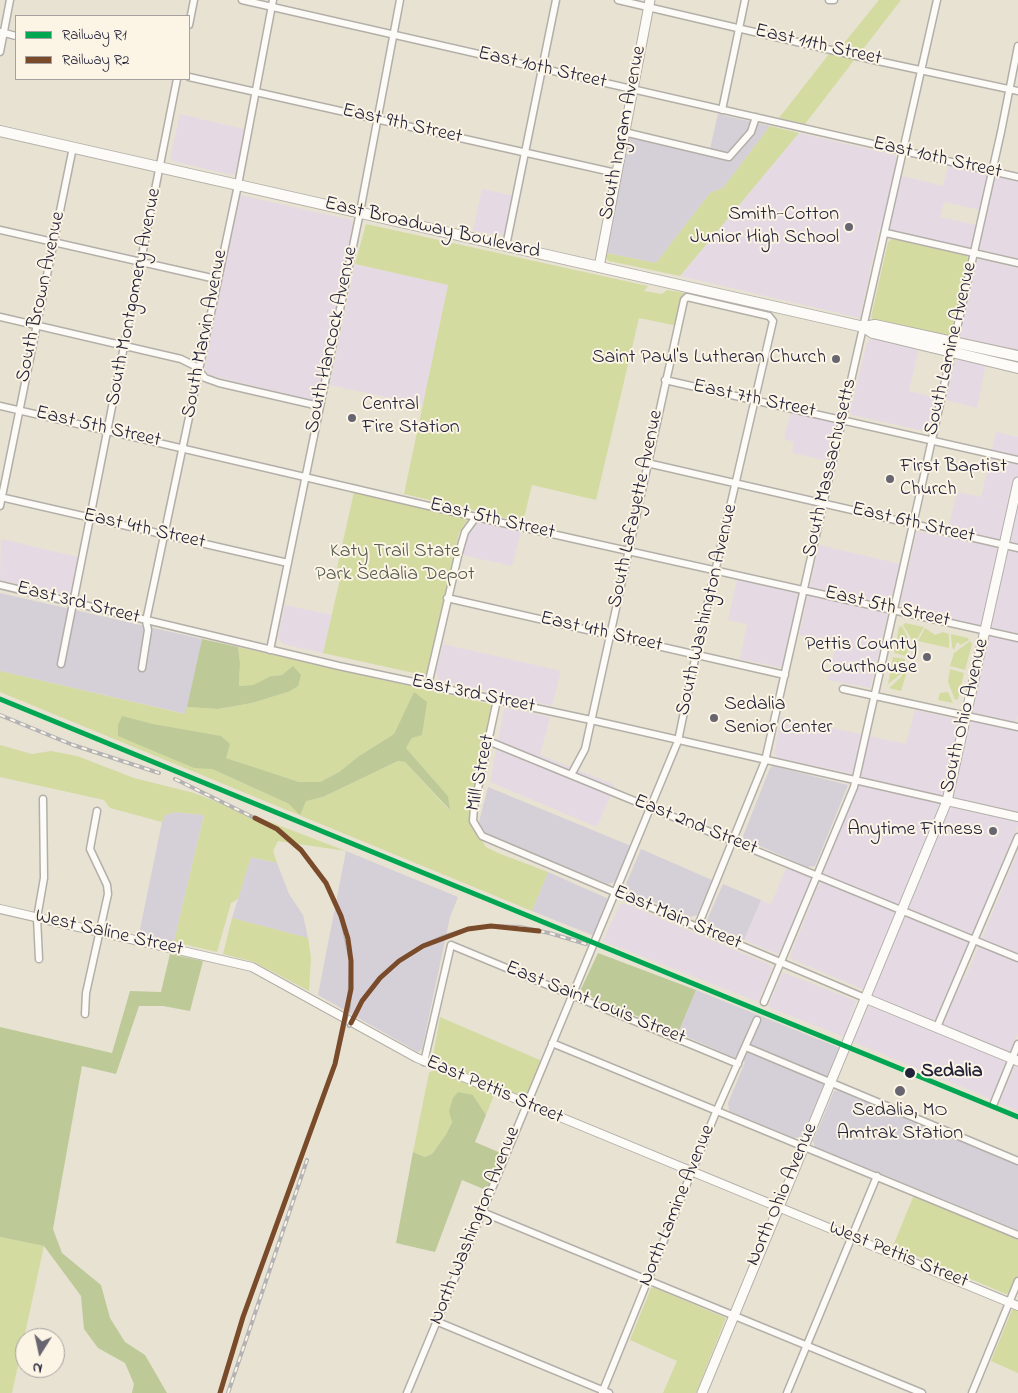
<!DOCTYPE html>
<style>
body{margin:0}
#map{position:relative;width:1018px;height:1393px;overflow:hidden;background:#e8e2d3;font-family:"Indie Flower",sans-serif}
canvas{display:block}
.legend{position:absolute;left:15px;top:15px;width:175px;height:65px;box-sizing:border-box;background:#fcf5e5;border:1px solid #a5a1a1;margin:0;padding:6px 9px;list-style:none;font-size:15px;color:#22223b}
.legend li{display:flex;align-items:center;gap:10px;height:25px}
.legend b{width:25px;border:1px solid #a5a1a1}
.north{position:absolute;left:15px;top:1328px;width:50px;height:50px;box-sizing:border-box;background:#fcf5e5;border:1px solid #a5a1a1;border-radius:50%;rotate:190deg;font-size:14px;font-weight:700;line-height:20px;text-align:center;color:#22223b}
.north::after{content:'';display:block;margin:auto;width:18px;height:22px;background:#676570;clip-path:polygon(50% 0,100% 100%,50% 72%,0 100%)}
</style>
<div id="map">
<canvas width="1018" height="1393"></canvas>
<ul class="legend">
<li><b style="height:6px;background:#00a651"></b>Railway R1</li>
<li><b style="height:6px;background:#7a4b2a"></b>Railway R2</li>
</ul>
<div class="north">N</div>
</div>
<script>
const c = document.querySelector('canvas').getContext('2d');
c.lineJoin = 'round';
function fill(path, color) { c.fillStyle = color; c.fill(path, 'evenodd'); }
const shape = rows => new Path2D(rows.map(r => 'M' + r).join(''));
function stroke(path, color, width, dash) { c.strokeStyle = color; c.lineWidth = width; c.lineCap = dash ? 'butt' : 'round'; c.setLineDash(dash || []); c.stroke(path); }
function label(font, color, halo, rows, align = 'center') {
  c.font = font + ' "Indie Flower",sans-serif'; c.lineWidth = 4; c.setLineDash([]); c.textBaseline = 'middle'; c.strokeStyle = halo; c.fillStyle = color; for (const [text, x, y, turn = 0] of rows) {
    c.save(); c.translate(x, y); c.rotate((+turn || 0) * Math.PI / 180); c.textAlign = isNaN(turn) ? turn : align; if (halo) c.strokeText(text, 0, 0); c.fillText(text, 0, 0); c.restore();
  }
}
fill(shape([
 [180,114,248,130,239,172,231,175,173,161,170,157],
 [799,133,894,155,897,158,894,174,943,186,948,166,987,175,980,210,944,202,940,217,977,225,972,247,970,249,879,229,860,318,680,276],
 [997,176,1018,181,1018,260,979,249,994,178],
 [482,189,515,196,505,236,473,231],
 [240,195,351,220,353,224,319,399,315,401,209,375,206,371,205,366,238,198],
 [980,259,1018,268,1018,352,961,339,959,336,976,261],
 [355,264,448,285,423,405,330,385],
 [872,337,919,348,909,391,937,398,929,432,852,415,850,412,867,343],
 [959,358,986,364,977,408,946,400,954,363],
 [791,412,838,424,829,461,792,453,794,442,784,439],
 [996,432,1018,437,1018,714,1014,731,1018,732,1018,825,956,975,965,979,1018,851,1018,1033,991,1099,853,1042,874,994,791,959,791,954,862,776,779,758,774,754,781,717,906,744,915,710,970,722,991,629,905,608,900,603,917,531,946,537,957,492,981,497],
 [476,521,521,532,512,566,462,555,467,532],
 [1,539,82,558,71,596,0,580],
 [819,545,900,564,870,688,828,680,836,644,799,635],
 [737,579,797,592,800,596,782,668,740,659,747,624,728,620],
 [285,605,332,615,323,653,283,644,280,641,278,637],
 [443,644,561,671,552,706,439,680,436,671],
 [507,708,550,717,540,755,615,785,597,827,490,782,504,710],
 [787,866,812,879,780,953,777,954,744,940,761,900,771,904],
 [620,904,626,904,770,965,772,969,758,1002,603,941],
 [785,973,856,1001,844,1037,768,1007,782,974],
 [1018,1059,1018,1111,999,1103]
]), '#e5dae4');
fill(shape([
 [718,114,770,126,723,188,710,193,656,263,606,253,627,138,630,135,709,153],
 [0,593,202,639,186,714,0,671],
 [773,766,848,785,815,866,807,867,744,839,743,836,770,768],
 [488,787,631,846,615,882,608,884,486,834,482,830,479,822],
 [175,812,204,815,174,942,139,934,162,822,165,815],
 [641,849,712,880,697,915,690,917,627,891,626,884],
 [346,851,458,897,450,917,422,1049,418,1052,318,995],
 [251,857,277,863,289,894,303,915,308,938,232,918],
 [548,872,609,899,597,937,532,911],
 [723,884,761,900,744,940,709,924,707,920],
 [696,990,840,1048,802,1137,794,1138,729,1111,728,1103,745,1062,678,1033],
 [839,1090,1018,1165,1018,1230,815,1147,813,1141,834,1091]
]), '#d5cfd7');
fill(shape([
 [879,0,901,0,860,53,840,48],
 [829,54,855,59,805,124,779,118],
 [770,126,799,133,680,276,609,261,605,258,606,253,656,263,710,193,723,188],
 [366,224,648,286,644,291,662,294,667,290,685,293,678,326,639,318,596,500,532,485,523,522,404,494,448,285,355,264],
 [892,239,967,256,969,263,953,333,949,336,873,320,871,317,888,242],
 [354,492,468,519,459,533,427,674,423,675,323,653,340,579,335,577],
 [905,623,924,627,917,639,912,640,903,625],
 [902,626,910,642,906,656,894,653,899,627],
 [925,628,935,635,943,632,949,634,949,648,918,641],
 [951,634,968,638,969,640,961,645,957,642,954,650,952,647],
 [970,641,972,644,965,670,950,666,954,653],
 [238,647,494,705,475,816,475,830,486,847,498,853,548,872,532,911,0,692,0,671,185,714,187,707,218,709,252,703,288,692,282,675,271,676,253,685,239,686,240,663],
 [414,693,412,738,406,748,448,796,449,810,405,762,398,761,323,797,289,804,212,769,122,717,153,724,226,758,276,775,299,782,320,782,339,772,359,756,394,734],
 [893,657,905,659,901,674,888,684],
 [909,665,901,691,889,688,900,678],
 [950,669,964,673,958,699,955,700,948,682],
 [948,692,953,703,938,700,940,693],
 [0,745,32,754,51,751,77,756,134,778,194,793,346,851,278,841,273,851,277,863,251,857,238,899,231,903,217,952,174,942,204,815,175,812,165,815,162,822,110,808,104,800,0,777],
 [232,918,308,938,311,957,309,991,254,962,223,954],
 [440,1017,542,1061,528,1095,521,1096,435,1060,433,1056],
 [435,1069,495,1093,486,1115,473,1095,452,1121,445,1136,432,1154,425,1157,413,1152,429,1073],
 [914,1195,1018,1239,1018,1276,1011,1292,1006,1294,893,1246],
 [0,1237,44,1246,12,1393,0,1393],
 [651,1288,655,1288,726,1318,696,1393,663,1393,677,1361,630,1340],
 [1016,1307,1018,1308,1018,1373,991,1361,1012,1310]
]), '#d3dba1');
fill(shape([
 [202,639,238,647,240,663,239,686,253,685,271,676,282,675,293,666,301,675,298,686,288,692,252,703,218,709,187,707],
 [414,692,427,702,422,735,412,738,406,748,448,796,450,810,405,762,398,761,323,797,306,801,300,815,289,804,212,769,194,768,118,736,118,725,122,716,153,724,221,736,230,744,226,758,299,782,320,782,339,772,359,756,394,734],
 [598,953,696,990,678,1033,584,994,581,989],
 [170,954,203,961,190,1011,163,1006,139,1006,116,1074,82,1066,53,1229,62,1253,101,1285,110,1318,125,1342,145,1355,167,1393,132,1393,134,1384,125,1363,98,1348,84,1329,81,1296,44,1246,0,1237,0,1027,112,1053,130,991,161,992],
 [458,1092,473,1095,486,1115,475,1142,503,1154,488,1191,462,1180,435,1252,396,1243,413,1152,425,1157,432,1154,445,1136,452,1122,449,1111,453,1098]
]), '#bdca98');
const minor = shape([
 [242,0,1018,177],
 [618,0,878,61,1018,91],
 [829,0,834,0],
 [189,25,194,0],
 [1,32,16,36],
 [0,52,10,0],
 [189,77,616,173],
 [722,110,745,0],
 [624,132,729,157,751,132,756,117],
 [0,230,216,279],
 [886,233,1018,263],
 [506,246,556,0],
 [0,317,181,359,195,366,205,378,219,383,319,406],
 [665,380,1018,460],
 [0,406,476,517,1018,638],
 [647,463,1018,548],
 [0,497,288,563],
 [0,506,73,147],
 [0,585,339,666,591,720,947,801],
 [447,598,785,675],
 [270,650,360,212,400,0],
 [61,664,177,79],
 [142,668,148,630,146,621,238,185,273,0],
 [428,685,458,556,465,532,476,517],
 [843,689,1018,727],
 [497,700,474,807,473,821,482,836,865,998],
 [488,741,1018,958],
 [697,928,765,761,937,0],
 [39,959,37,918,44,878,43,799],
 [764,1002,854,787,1001,132,1018,46],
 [85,1014,86,993,108,894,107,885,90,849,97,811],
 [937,1027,1018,837],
 [552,1043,1018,1235],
 [746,1047,1018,1161],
 [424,1062,451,945,738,1064],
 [994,1103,1018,1044],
 [482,1212,922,1393],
 [438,1322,609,1393],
 [407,1393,678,741,696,654,773,321,769,316,687,297,684,300,585,749,571,775],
 [602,1393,716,1112,757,1020],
 [787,1393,877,1176],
 [972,1393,1018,1281]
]);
const tertiary = shape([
 [947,801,1018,817],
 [0,909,252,967,417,1058,1018,1306]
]);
const secondary = shape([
 [599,267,650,0],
 [865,998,1018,1061],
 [702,1393,947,801,1018,482]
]);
const trunk = shape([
 [0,131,864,327,875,325,1018,356],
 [864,327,873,333,1018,368]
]);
stroke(minor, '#b3afa8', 9);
stroke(tertiary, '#b3afa8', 10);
stroke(secondary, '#b3afa8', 11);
stroke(trunk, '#b3afa8', 12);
stroke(minor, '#fcfbf8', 6);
stroke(tertiary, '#fcfbf8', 8);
stroke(secondary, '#fcfbf8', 9);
stroke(trunk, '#fcfbf8', 10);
const rail = shape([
 [0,715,73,745,159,773],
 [175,779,277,829,301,850,326,883,341,916,351,961,349,1006,335,1064,243,1317,220,1393],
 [349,1026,362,1001,380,978,399,961,423,946,443,937,468,929,491,926,520,927,549,933,586,944],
 [228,1393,307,1160]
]);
stroke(rail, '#b3b2b4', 4);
stroke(rail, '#fcf5e5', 2, [5.5]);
stroke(shape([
 [0,699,1018,1117]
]), '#00a651', 5);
stroke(shape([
 [351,1023,362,1001,380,978,399,961,423,946,468,929,491,926,539,931],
 [220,1393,243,1317,335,1064,351,989,351,961,348,939,341,916,326,883,301,850,277,829,255,818]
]), '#7a4b2a', 5);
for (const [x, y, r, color] of [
 [849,227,5,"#676570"],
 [836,359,5,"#676570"],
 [352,418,5,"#676570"],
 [890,479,5,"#676570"],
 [927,657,5,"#676570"],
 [714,718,5,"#676570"],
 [993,831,5,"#676570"],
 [910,1073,6,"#22223b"],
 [900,1091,6,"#676570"]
]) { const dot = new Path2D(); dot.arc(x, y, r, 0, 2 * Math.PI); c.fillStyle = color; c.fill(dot); stroke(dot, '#fcf5e5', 2); }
label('20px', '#22223b', '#fcf5e5', [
 ["East 11th Street",818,46,13],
 ["East 10th Street",542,69,13],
 ["East 9th Street",402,125,13],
 ["South Ingram Avenue",624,133,-79],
 ["East 10th Street",937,159,13],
 ["East Broadway Boulevard",432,229,13],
 ["South Brown Avenue",42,297,-78],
 ["South Montgomery Avenue",135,297,-79],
 ["South Marvin Avenue",206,334,-79],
 ["South Hancock Avenue",333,340,-78],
 ["South Lamine Avenue",952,349,-77],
 ["East 7th Street",754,400,12],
 ["East 5th Street",98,428,13],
 ["South Massachusetts",831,468,-77],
 ["South Lafayette Avenue",637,509,-78],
 ["East 5th Street",492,520,13],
 ["East 6th Street",913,524,13],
 ["East 4th Street",144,530,13],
 ["East 3rd Street",78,604,14],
 ["East 5th Street",887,608,13],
 ["South Washington Avenue",708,610,-77],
 ["East 4th Street",601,633,13],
 ["East 3rd Street",473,695,12],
 ["South Ohio Avenue",966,716,-77],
 ["Mill Street",482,773,-79],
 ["East 2nd Street",695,826,22],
 ["East Main Street",677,919,23],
 ["West Saline Street",109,934,13],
 ["East Saint Louis Street",595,1004,22],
 ["East Pettis Street",494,1091,23],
 ["North Ohio Avenue",783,1195,-67],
 ["North Lamine Avenue",678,1206,-68],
 ["North Washington Avenue",476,1226,-68],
 ["West Pettis Street",898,1256,22]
]);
label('20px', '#22223b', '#fcf5e5', [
 ["Smith-Cotton",839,216],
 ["Junior High School",839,239],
 ["Saint Paul's Lutheran Church",826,359],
 ["Central",362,406,"left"],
 ["Fire Station",362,429,"left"],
 ["First Baptist",900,468,"left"],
 ["Church",900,491,"left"],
 ["Pettis County",917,646],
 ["Courthouse",917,669],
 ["Sedalia",724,706,"left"],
 ["Senior Center",724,729,"left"],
 ["Anytime Fitness",983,831],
 ["Sedalia, MO",900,1112,"center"],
 ["Amtrak Station",900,1135,"center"]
], 'right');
label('20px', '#52584d', '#fcf5e5', [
 ["Katy Trail State",395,553],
 ["Park Sedalia Depot",395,576]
]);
label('bold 20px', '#22223b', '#fcf5e5', [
 ["Sedalia",921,1073]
], 'left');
</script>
